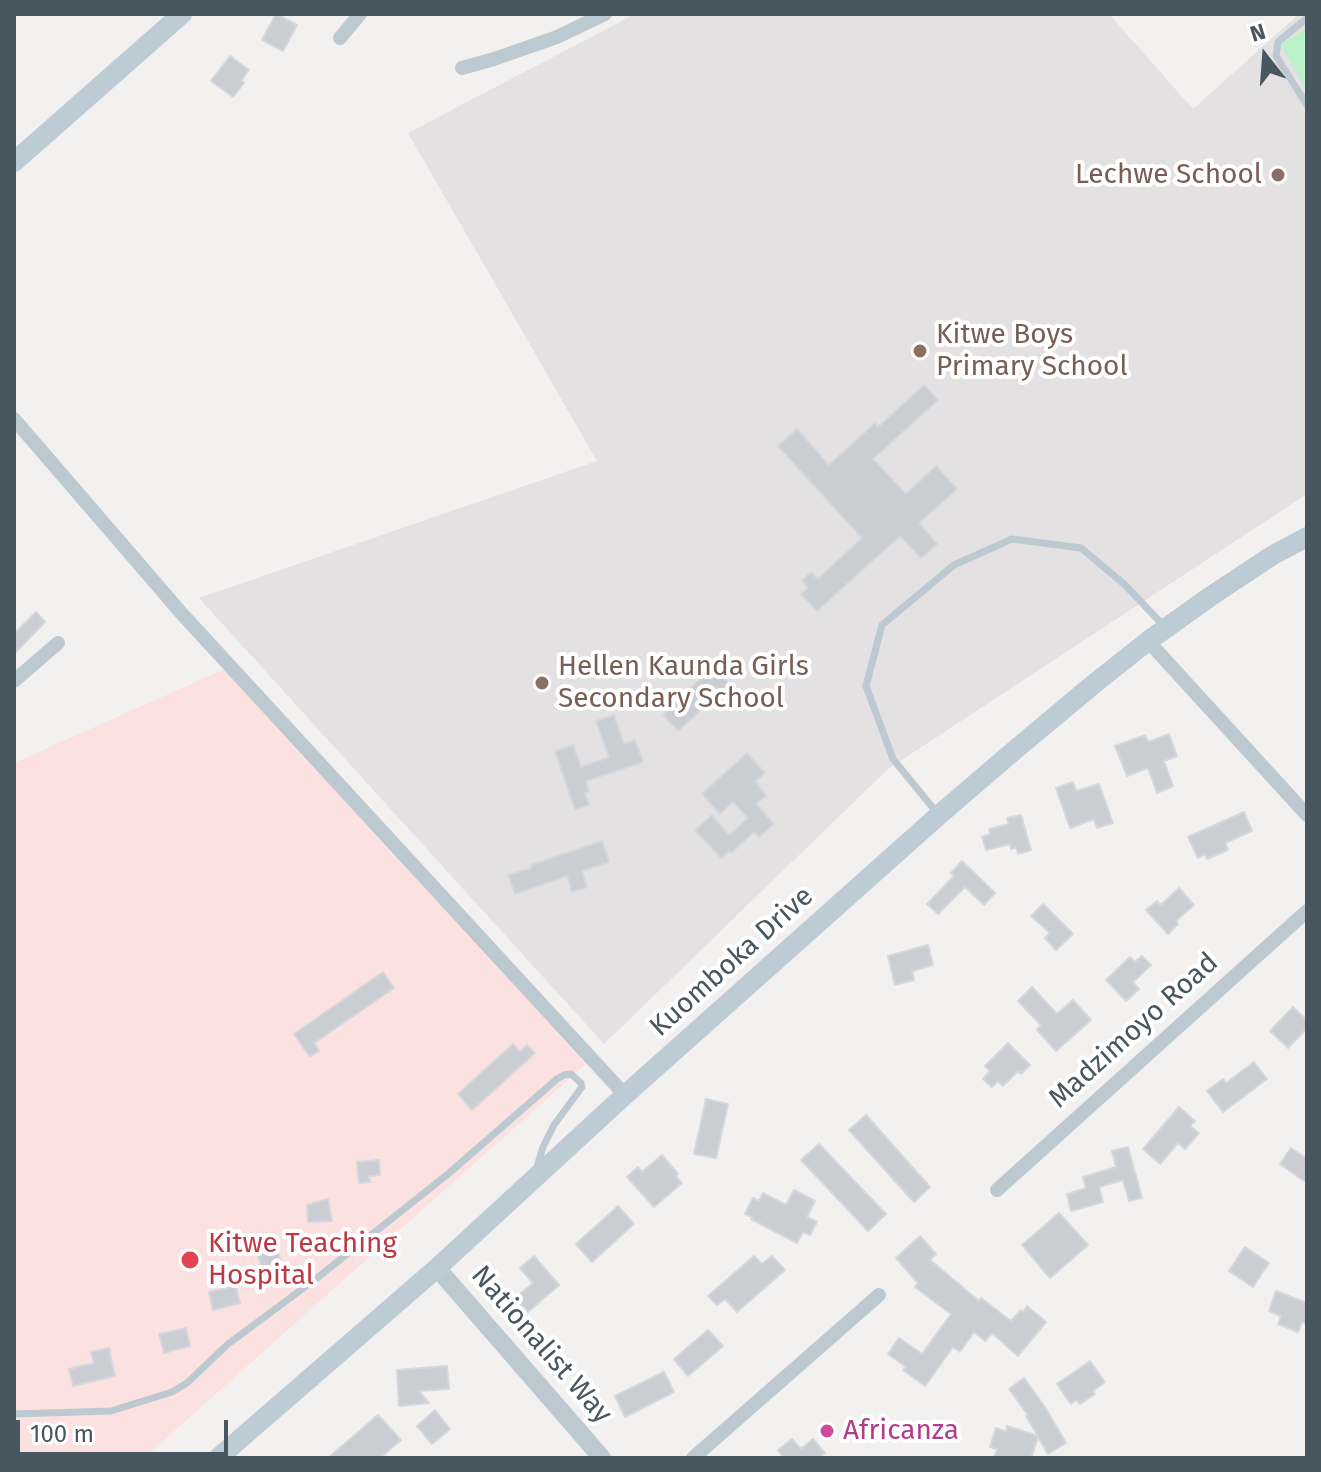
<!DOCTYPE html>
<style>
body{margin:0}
#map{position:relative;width:1321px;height:1472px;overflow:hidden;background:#f3f0f0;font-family:"Fira Sans",sans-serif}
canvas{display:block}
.frame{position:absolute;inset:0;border:16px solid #47565f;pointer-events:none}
.north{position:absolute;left:1225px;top:16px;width:80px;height:80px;-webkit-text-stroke:6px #fff;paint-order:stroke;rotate:343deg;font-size:22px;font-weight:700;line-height:32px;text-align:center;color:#47565f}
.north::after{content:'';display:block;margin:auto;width:28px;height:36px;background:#47565f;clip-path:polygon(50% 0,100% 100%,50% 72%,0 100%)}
.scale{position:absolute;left:16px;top:1420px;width:212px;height:36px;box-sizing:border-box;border:4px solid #47565f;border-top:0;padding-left:10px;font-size:24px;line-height:28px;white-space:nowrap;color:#47565f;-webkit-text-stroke:6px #fff;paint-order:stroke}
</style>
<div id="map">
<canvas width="1321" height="1472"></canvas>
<div class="frame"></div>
<div class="north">N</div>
<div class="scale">100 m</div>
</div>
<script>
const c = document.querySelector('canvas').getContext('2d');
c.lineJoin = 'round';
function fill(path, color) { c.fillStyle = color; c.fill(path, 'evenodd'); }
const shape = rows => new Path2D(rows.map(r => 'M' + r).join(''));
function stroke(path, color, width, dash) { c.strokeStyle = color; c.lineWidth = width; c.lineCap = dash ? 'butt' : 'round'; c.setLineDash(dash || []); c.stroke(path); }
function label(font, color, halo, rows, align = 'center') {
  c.font = font + ' "Fira Sans",sans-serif'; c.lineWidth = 8; c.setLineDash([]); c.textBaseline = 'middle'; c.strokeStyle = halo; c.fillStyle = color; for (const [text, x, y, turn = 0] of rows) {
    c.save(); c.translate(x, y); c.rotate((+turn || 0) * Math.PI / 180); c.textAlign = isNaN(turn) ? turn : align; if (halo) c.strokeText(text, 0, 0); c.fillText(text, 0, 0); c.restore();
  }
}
fill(shape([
 [635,14,1109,14,1193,109,1299,14,1307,14,1307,494,888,769,604,1044,199,598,597,461,408,133]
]), '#e4e1e3');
fill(shape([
 [225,669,588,1062,144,1458,14,1458,14,763]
]), '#fce1e1');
fill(shape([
 [1307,28,1307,90,1280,45]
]), '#bdf1cc');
const building = shape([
 [276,14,297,25,283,51,262,40,276,14],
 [230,56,249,70,241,81,244,83,233,97,211,81,230,56],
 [924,385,938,400,873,459,906,494,936,466,957,489,919,523,937,544,921,558,900,536,817,611,801,594,808,588,802,581,811,572,818,579,862,538,778,446,797,429,829,465,875,423,878,427,924,385],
 [36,612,45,622,14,654,14,634,36,612],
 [713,667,729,684,678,731,663,715,713,667],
 [614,715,624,744,635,740,643,762,586,781,589,791,585,793,589,805,575,810,555,751,573,745,581,767,609,757,596,721,614,715],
 [1169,734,1177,756,1164,761,1173,786,1157,793,1148,768,1127,776,1115,746,1145,735,1148,742,1169,734],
 [747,753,765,773,755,782,766,795,756,804,774,824,759,837,754,832,731,853,729,851,721,858,695,830,712,815,729,835,748,818,733,802,720,814,702,794,747,753],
 [1073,782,1076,791,1099,784,1113,823,1097,828,1094,819,1070,828,1056,788,1073,782],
 [1244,812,1252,831,1225,843,1228,850,1207,859,1205,854,1198,858,1188,837,1244,812],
 [1021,815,1031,850,1018,854,1016,847,1011,849,1010,844,986,850,982,837,990,834,989,829,1009,824,1007,818,1021,815],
 [602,841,609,862,582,871,587,887,572,892,567,876,515,894,508,875,532,868,531,865,602,841],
 [962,861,995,893,984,905,965,887,938,914,927,904,954,876,951,873,962,861],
 [1179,888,1194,905,1176,921,1178,924,1168,934,1146,910,1157,901,1161,905,1179,888],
 [1043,904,1073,934,1056,950,1045,938,1050,933,1031,916,1043,904],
 [928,945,933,965,912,971,914,980,895,985,888,956,928,945],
 [1142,956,1151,965,1133,982,1139,989,1126,1001,1106,980,1130,957,1135,962,1142,956],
 [383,972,394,988,314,1043,319,1051,310,1057,294,1034,383,972],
 [1032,987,1057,1014,1073,1000,1091,1020,1056,1051,1037,1030,1041,1025,1018,1001,1032,987],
 [1293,1007,1307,1020,1307,1028,1288,1048,1270,1031,1293,1007],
 [1008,1043,1030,1065,1021,1074,1018,1071,1003,1086,998,1081,992,1087,983,1079,990,1071,985,1066,1008,1043],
 [513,1044,520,1052,527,1045,535,1053,472,1110,458,1094,513,1044],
 [1254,1062,1267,1079,1223,1112,1207,1091,1223,1079,1226,1083,1254,1062],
 [706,1099,728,1104,716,1158,694,1154,706,1099],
 [1179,1107,1195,1121,1190,1126,1199,1133,1185,1149,1178,1143,1160,1164,1143,1149,1179,1107],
 [866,1115,930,1187,914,1202,849,1130,866,1115],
 [819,1144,886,1214,868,1231,801,1160,819,1144],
 [1128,1147,1142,1198,1129,1201,1123,1180,1099,1187,1103,1202,1071,1211,1067,1194,1086,1188,1083,1177,1116,1167,1112,1151,1128,1147],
 [1291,1148,1307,1159,1307,1183,1280,1164,1291,1148],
 [662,1155,678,1174,676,1176,682,1183,654,1207,627,1177,638,1167,642,1172,662,1155],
 [379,1160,380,1175,369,1176,370,1182,359,1183,357,1162,379,1160],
 [794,1190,815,1201,807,1217,817,1222,810,1235,803,1232,797,1243,751,1219,752,1217,745,1214,753,1198,759,1201,763,1193,786,1205,794,1190],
 [328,1199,332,1221,308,1222,307,1205,328,1199],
 [618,1206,634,1224,592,1262,576,1244,618,1206],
 [1059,1213,1088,1245,1050,1278,1022,1245,1059,1213],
 [920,1236,936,1254,930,1260,979,1301,981,1298,1011,1321,1021,1310,1023,1312,1027,1306,1046,1322,1018,1356,992,1333,985,1341,974,1332,960,1352,953,1347,925,1386,903,1370,906,1367,888,1354,899,1338,922,1354,951,1314,915,1287,918,1283,896,1258,920,1236],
 [275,1242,281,1262,261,1267,256,1248,275,1242],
 [1245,1247,1269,1263,1253,1287,1229,1271,1245,1247],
 [534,1256,559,1285,528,1312,515,1298,533,1283,520,1268,534,1256],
 [754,1256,762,1264,772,1256,785,1270,737,1312,725,1299,717,1305,708,1296,754,1256],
 [236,1286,240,1303,213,1310,209,1292,236,1286],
 [1276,1291,1307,1303,1307,1324,1302,1322,1298,1332,1278,1324,1281,1316,1269,1311,1276,1291],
 [186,1328,190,1346,164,1353,159,1334,186,1328],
 [708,1330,723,1346,688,1376,674,1359,708,1330],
 [109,1348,115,1376,73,1386,69,1369,94,1363,91,1352,109,1348],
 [1090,1361,1105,1382,1093,1391,1095,1394,1080,1404,1076,1400,1071,1404,1057,1384,1090,1361],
 [447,1366,449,1389,419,1391,429,1403,399,1406,397,1370,447,1366],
 [664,1372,674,1392,625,1417,615,1396,664,1372],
 [1024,1378,1045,1407,1066,1443,1048,1454,1038,1437,1031,1458,994,1458,997,1449,990,1447,996,1428,1006,1432,1007,1426,1038,1436,1026,1416,1028,1415,1009,1389,1024,1378],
 [435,1410,450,1429,432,1444,417,1426,435,1410],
 [378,1415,401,1440,380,1458,328,1458,378,1415],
 [792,1439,801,1449,813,1439,825,1453,819,1458,784,1458,778,1450,792,1439]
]);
fill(building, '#caced3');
stroke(building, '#d4d7dc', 2);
stroke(shape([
 [1307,18,1278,42,1276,56,1307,105],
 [937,813,893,759,866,686,882,625,954,565,1012,539,1081,548,1124,584,1164,626],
 [14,1414,111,1411,172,1392,187,1383,228,1344,317,1278,448,1174,557,1079,564,1075,571,1074,581,1083,582,1087,554,1125,543,1147,536,1170]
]), '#bdc9d0', 7);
stroke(shape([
 [340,38,360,14],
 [462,68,494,59,557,37,605,14],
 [14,419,183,615,625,1095],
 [1148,641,1307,815],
 [14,681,58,643],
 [997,1190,1307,911],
 [693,1458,879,1295]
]), '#bdc9d0', 14);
stroke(shape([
 [437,1268,602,1458]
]), '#bdc9d0', 18);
stroke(shape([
 [14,162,182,14],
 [218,1458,437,1268,625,1095,939,815,1016,749,1095,683,1148,641,1211,596,1273,555,1307,537]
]), '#bdcbd5', 20);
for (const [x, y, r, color] of [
 [1278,175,8,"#8d6e63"],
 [920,351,8,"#8d6e63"],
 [542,683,8,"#8d6e63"],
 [190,1260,10,"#e0444e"],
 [827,1431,8,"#d1479c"]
]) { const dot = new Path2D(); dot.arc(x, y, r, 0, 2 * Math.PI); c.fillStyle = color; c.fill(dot); stroke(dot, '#fff', 3); }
label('28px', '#785e54', '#fff', [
 ["Lechwe School",1262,175,"right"],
 ["Kitwe Boys",936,335],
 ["Primary School",936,367],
 ["Hellen Kaunda Girls",558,667],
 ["Secondary School",558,699]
], 'left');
label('28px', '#47565f', '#fff', [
 ["Kuomboka Drive",732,962,-42],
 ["Madzimoyo Road",1134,1031,-42],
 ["Nationalist Way",541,1345,49]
]);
label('28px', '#be3a42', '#fff', [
 ["Kitwe Teaching",208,1244],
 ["Hospital",208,1276]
], 'left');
label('28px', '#b23c85', '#fff', [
 ["Africanza",843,1431]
], 'left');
</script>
